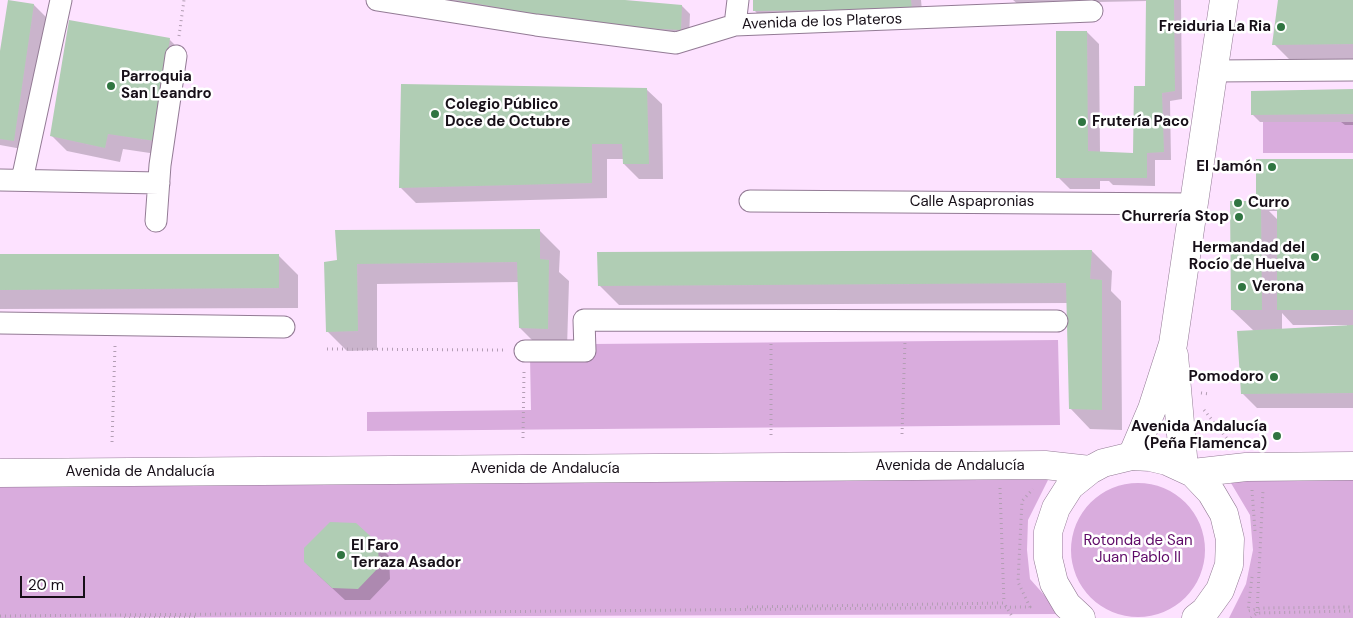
<!DOCTYPE html>
<meta charset="utf-8">
<style>
body{margin:0}
#map{position:relative;width:1353px;height:618px;overflow:hidden;background:#fde2ff;font-family:"DM Sans",sans-serif}
canvas{display:block}
.scale{position:absolute;left:20px;top:576px;width:65px;height:22px;box-sizing:border-box;border:2px solid #170f18;border-top:0;padding-left:6px;font-size:15px;line-height:18px;white-space:nowrap;color:#170f18;-webkit-text-stroke:4px #fff;paint-order:stroke}
</style>
<div id="map">
<canvas width="1353" height="618"></canvas>
<div class="scale">20 m</div>
</div>
<script>
const c = document.querySelector('canvas').getContext('2d');
c.lineJoin = 'round';
function fill(path, color) { c.fillStyle = color; c.fill(path, 'evenodd'); }
const shape = rows => new Path2D(rows.map(r => 'M' + r).join(''));
function stroke(path, color, width, dash) { c.strokeStyle = color; c.lineWidth = width; c.lineCap = dash ? 'butt' : 'round'; c.setLineDash(dash || []); c.stroke(path); }
function label(font, color, halo, rows, align = 'center') {
  c.font = font + ' "DM Sans",sans-serif'; c.lineWidth = 5; c.setLineDash([]); c.textBaseline = 'middle'; c.strokeStyle = halo; c.fillStyle = color; for (const [text, x, y, turn = 0] of rows) {
    c.save(); c.translate(x, y); c.rotate((+turn || 0) * Math.PI / 180); c.textAlign = isNaN(turn) ? turn : align; if (halo) c.strokeText(text, 0, 0); c.fillText(text, 0, 0); c.restore();
  }
}
fill(shape([
 [1263,122,1353,122,1353,153,1263,153],
 [1058,340,1060,425,367,431,367,412,531,410,530,356,592,344],
 [1051,474,1028,520,1027,550,1030,579,1061,614,0,618,0,481],
 [1353,477,1353,618,1229,618,1246,584,1253,550,1250,515,1228,478],
 '1071 550a67 67 0 1 1 134 0a67 67 0 1 1-134 0Z'
]), '#d9acdd');
fill(shape([
 [421,0,609,0,682,6,690,14,689,38],
 [754,0,921,0,923,21,766,23,755,11],
 [1013,0,1181,0,1182,99,1170,101,1171,160,1155,160,1155,186,1113,185,1109,181,1100,181,1100,189,1070,189,1058,177,1087,32,1099,44,1100,153,1134,154,1146,87,1148,1,1098,2,1098,6,1019,5],
 [1280,0,1353,0,1353,59,1289,59,1274,44],
 [9,1,34,5,46,17,35,93,22,149,0,145,0,59],
 [169,39,184,54,170,156,123,149,120,162,67,151,52,136],
 [646,89,662,104,663,179,639,179,624,164,624,159,607,159,607,198,416,203,401,188],
 [1353,90,1353,125,1345,125,1341,122,1260,122,1252,114],
 [1353,160,1353,408,1257,408,1242,393,1254,331,1232,310,1259,203],
 [1269,211,1278,211,1278,220],
 [1282,313,1293,325,1347,325,1347,327,1282,330],
 [540,231,560,251,559,272,569,281,567,348,540,348,520,328,519,282,377,284,377,350,347,351,327,331,325,263],
 [1092,251,1112,271,1111,291,1121,301,1122,430,1090,429,1070,408,1068,303,619,305,599,285],
 [278,255,298,275,298,308,0,309,0,256],
 [377,544,389,556,390,579,370,600,345,600,317,574]
]), '#0003');
fill(shape([
 [8,0,34,4,14,141,0,139,0,51],
 [456,0,625,0,682,5,681,30,602,26],
 [753,0,911,0,912,9,753,11],
 [1146,0,1174,0,1175,91,1162,93,1164,152,1147,153,1147,178,1056,178,1056,31,1087,31,1088,151,1133,153,1134,86,1145,86],
 [1278,0,1353,0,1353,44,1272,45],
 [69,20,170,38,155,141,108,134,105,148,50,136],
 [401,84,647,88,649,164,623,164,622,144,592,144,592,183,399,188],
 [1353,89,1353,114,1251,115,1251,91],
 [1256,159,1353,159,1353,310,1277,310,1277,204,1261,204,1262,310,1231,310,1230,201,1256,201],
 [540,229,540,259,549,260,548,329,519,328,517,262,357,264,358,331,326,332,324,262,337,260,335,230],
 [1092,250,1090,279,1102,280,1102,410,1069,409,1066,283,598,286,597,252],
 [0,254,279,254,279,288,0,290],
 [1353,325,1353,393,1241,394,1237,331],
 [330,522,356,523,378,543,379,567,358,589,332,588,304,562,304,548]
]), '#b0cdb4');
const street = shape([
 [377,0,536,25,676,43,735,25,1092,11],
 [735,25,738,0],
 [1213,71,1353,70],
 [0,180,159,183],
 [22,180,61,0],
 [750,201,1193,204],
 [156,221,160,165,176,56],
 [0,323,284,327],
 [525,351,585,351,584,320,1057,321]
]);
const secondary = shape([
 [1174,355,1184,468],
 [1132,456,1152,409,1173,344,1224,0]
]);
const primary = shape([
 [0,473,1045,465,1090,470],
 [1193,473,1246,467,1353,466],
 [1081,618,1067,605,1054,583,1048,558,1048,532,1056,508,1070,486,1090,470,1103,463,1132,456,1150,457,1167,461,1193,473,1211,492,1224,514,1230,539,1229,565,1220,590,1205,611,1196,618]
]);
stroke(street, '#937b95', 23);
stroke(secondary, '#937b95', 29);
stroke(primary, '#937b95', 29);
stroke(shape([
 [179,36,184,0],
 [327,349,505,350],
 [1201,393,1210,394],
 [1204,410,1229,441,1235,442],
 [902,434,905,341],
 [771,435,771,341],
 [523,438,524,372],
 [112,442,115,346],
 [1000,488,1004,603],
 [1252,490,1255,531],
 [1252,577,1248,611,1262,608,1353,607],
 [747,607,1004,603,1013,618],
 [1257,613,1263,490],
 [0,616,1030,607,1018,582,1022,501,1033,489],
 [124,618,196,617],
 [1251,618,1257,613,1353,611]
]), '#b39eb4', 3, [1, 4]);
stroke(street, '#fff', 21);
stroke(secondary, '#fff', 28);
stroke(primary, '#fff', 28);
for (const [x, y, r, color] of [
 [1281,27,5,"#307541"],
 [111,86,5,"#307541"],
 [435,114,5,"#307541"],
 [1082,122,5,"#307541"],
 [1272,167,5,"#307541"],
 [1238,203,5,"#307541"],
 [1239,217,5,"#307541"],
 [1315,257,5,"#307541"],
 [1242,287,5,"#307541"],
 [1274,377,5,"#307541"],
 [1277,436,5,"#307541"],
 [341,555,5,"#307541"]
]) { const dot = new Path2D(); dot.arc(x, y, r, 0, 2 * Math.PI); c.fillStyle = color; c.fill(dot); stroke(dot, '#fff', 2); }
label('15px', '#170f18', '#fff', [
 ["Avenida de los Plateros",822,22,-2],
 ["Calle Aspapronias",972,202],
 ["Avenida de Andalucía",950,466],
 ["Avenida de Andalucía",545,469],
 ["Avenida de Andalucía",140,472]
]);
label('bold 15px', '#170f18', '#fff', [
 ["Freiduria La Ria",1271,27],
 ["Parroquia",121,77,"left"],
 ["San Leandro",121,94,"left"],
 ["Colegio Público",445,105,"left"],
 ["Doce de Octubre",445,122,"left"],
 ["Frutería Paco",1092,122,"left"],
 ["El Jamón",1262,167],
 ["Curro",1248,203,"left"],
 ["Churrería Stop",1229,217],
 ["Hermandad del",1305,248],
 ["Rocío de Huelva",1305,265],
 ["Verona",1252,287,"left"],
 ["Pomodoro",1264,377],
 ["Avenida Andalucía",1267,427],
 ["(Peña Flamenca)",1267,444],
 ["El Faro",351,546,"left"],
 ["Terraza Asador",351,563,"left"]
], 'right');
label('15px', '#5e0967', '#fff', [
 ["Rotonda de San",1138,541],
 ["Juan Pablo II",1138,558]
]);
</script>
